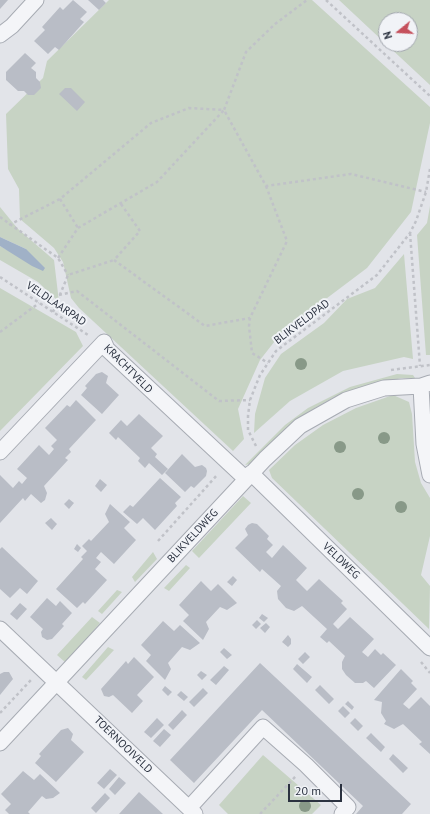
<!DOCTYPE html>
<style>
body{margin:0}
#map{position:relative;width:430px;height:814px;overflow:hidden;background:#e2e4e9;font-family:"PT Sans",sans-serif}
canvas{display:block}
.north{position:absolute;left:378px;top:12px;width:40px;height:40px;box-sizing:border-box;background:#f1f3f7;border:1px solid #a2a6ae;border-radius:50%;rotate:252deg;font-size:11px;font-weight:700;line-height:16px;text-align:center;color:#2b3240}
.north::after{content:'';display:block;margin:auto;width:14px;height:18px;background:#c5505c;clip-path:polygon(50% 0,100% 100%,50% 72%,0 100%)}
.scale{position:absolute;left:288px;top:784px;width:54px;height:18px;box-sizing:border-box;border:2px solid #2b3240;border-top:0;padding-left:5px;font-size:12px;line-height:14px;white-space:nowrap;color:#2b3240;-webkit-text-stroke:3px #f1f3f7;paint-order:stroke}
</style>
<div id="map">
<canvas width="430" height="814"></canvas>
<div class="north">N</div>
<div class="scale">20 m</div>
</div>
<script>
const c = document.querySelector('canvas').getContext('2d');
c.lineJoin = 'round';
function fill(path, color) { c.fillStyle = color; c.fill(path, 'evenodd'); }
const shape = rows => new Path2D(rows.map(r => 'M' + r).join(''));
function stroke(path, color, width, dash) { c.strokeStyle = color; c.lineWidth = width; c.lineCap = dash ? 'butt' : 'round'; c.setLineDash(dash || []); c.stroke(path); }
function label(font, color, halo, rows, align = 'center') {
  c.font = font + ' "PT Sans",sans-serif'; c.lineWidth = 4; c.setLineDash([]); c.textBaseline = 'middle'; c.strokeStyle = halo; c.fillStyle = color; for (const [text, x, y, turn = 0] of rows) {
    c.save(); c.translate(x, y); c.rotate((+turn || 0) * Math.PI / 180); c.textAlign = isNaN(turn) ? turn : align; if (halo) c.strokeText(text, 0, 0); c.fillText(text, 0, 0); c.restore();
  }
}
fill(shape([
 [109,0,312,0,430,107,430,123,411,212,367,268,282,332,260,360,238,409,244,439,233,451,79,308,71,298,63,262,54,248,20,219,19,189,8,169,6,114,43,78,47,61],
 [339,0,430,0,430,85,386,44,410,44,410,20,386,20,386,44],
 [430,206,430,355,426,355,417,235,427,223],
 [0,207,18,229,54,260,59,302,38,282,0,260,0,246,7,250,26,249,0,237],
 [404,254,413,359,404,357,343,371,290,401,254,433,255,414,265,378,281,354,324,323,347,299,375,288],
 [0,288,76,332,83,346,0,431],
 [397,374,413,375,415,378,401,378,334,397,308,412,281,433,250,464,245,465,285,425,308,408,350,387],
 [393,395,409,402,412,414,415,462,421,483,430,498,430,536,421,575,430,586,429,629,272,478,269,470,295,445,323,425,356,408],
 [243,496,251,503,199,558,192,551],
 [153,552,157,559,135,582,132,577],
 [186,565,190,568,169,591,164,588],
 [117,590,122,592,102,614,98,611],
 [92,617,100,623,66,663,57,655],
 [108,647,114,650,86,680,82,677],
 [263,755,321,805,312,814,228,814,219,805]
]), '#c7d3c4');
fill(shape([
 [0,237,26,249,45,268,43,271,32,266,0,246]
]), '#a0b1c7');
fill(shape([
 [0,0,8,0,0,9],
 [73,0,87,12,80,19,84,22,59,50,55,47,48,54,34,41,45,30,42,27,60,7,63,10],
 [88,0,103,0,106,3,99,10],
 [25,53,36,63,31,68,36,72,36,78,40,82,41,88,34,95,28,95,24,91,18,91,6,80,6,72],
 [65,88,71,88,85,102,77,111,59,94],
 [102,372,108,376,106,383,119,395,102,414,81,395,87,388,85,386,96,374],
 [76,400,96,420,69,449,71,452,65,458,68,460,44,486,47,493,45,500,41,503,31,494,25,501,23,498,0,523,0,475,13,488,19,481,22,484,27,478,17,469,39,445,49,455,54,449,51,446,57,440,45,428,67,405,70,407],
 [139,414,163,436,151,448,157,454,155,457,168,469,162,475,149,463,145,468,138,461,140,458,118,437,116,440,109,433,121,420,127,426],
 [182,454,195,467,202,465,206,468,207,471,206,476,194,488,191,486,185,492,165,473],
 [160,478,181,497,175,503,177,506,155,530,143,518,137,524,123,512,130,505,133,507],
 [100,479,107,485,101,492,95,486],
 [69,499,74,503,69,509,64,504],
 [110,504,130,522,124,528,136,540,114,564,101,552,96,558,101,562,95,569,107,580,85,604,83,602,77,608,56,589,83,559,81,557,87,551,82,546,89,539,91,541,109,522,105,514],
 [51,518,57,524,52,530,45,523],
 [252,523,257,524,269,536,267,539,273,545,266,552,272,558,283,545,307,568,296,580,307,591,319,579,343,601,341,603,347,609,333,624,338,629,350,617,374,639,362,652,368,657,375,649,381,655,383,653,396,665,374,688,366,681,363,683,355,683,346,675,342,669,342,662,345,656,329,641,327,643,320,637,327,629,302,606,294,611,286,608,278,599,277,591,281,586,262,569,260,572,235,548,248,535,245,529,248,525],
 [77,544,81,548,78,552,74,549],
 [2,547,38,581,27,594,20,588,10,598,0,589,0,549],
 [233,576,237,580,232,586,227,582],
 [201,581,211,591,218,584,237,603,227,610,220,607,206,622,209,629,203,640,183,621,189,615,179,605],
 [47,598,56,606,60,601,72,613,62,624,64,626,52,639,47,640,42,637,41,632,43,629,30,617],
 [20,603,27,609,17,620,10,614],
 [262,614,268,618,264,622,259,618],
 [257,620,261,624,256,629,252,625],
 [163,621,174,631,180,625,200,643,190,650,182,647,168,663,171,669,165,680,146,661,151,655,141,645],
 [266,623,270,627,265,633,260,628],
 [288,635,291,639,291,644,288,647,282,642],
 [224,648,232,655,227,659,220,652],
 [305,652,310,657,303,664,298,659],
 [134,657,154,677,137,695,143,701,132,713,113,695,109,697,104,696,101,689,126,661,128,664],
 [260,663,411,804,402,814,356,814,363,806,262,710,194,783,170,760],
 [297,664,312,677,307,683,293,669],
 [224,666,229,670,216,685,210,680],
 [401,669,413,681,411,683,417,689,403,704,409,709,421,697,430,706,430,754,419,744,422,742,403,724,394,729,384,724,386,721,381,713,382,702,374,700],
 [201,671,207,675,202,680,197,675],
 [4,672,9,672,13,679,0,695,0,674],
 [320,685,334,699,329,704,315,690],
 [165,686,172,692,168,696,162,690],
 [203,688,208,693,194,707,189,702],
 [181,691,188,697,184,701,177,695],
 [348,701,354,707,352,710,345,704],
 [343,706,350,713,345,718,338,711],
 [182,710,187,715,173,730,168,725],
 [157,718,164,725,151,738,144,732],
 [355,718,363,726,358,731,350,723],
 [68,728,73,734,71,740,84,752,56,782,35,763,41,756,39,754,61,730],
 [164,729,171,735,160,747,153,741],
 [371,733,385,747,381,752,366,738],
 [393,754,408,768,403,773,389,759],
 [110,769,117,775,104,789,97,783],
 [23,771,34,780,40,774,60,793,53,798,46,799,42,796,28,812,30,814,9,814,5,810,11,804,1,794],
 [119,777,126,783,115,795,109,789],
 [139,792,163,814,119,814],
 [105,793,110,798,96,813,91,808]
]), '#b9bdc6');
const minor = shape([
 [0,35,12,26,36,0],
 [421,386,424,444,430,475],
 [0,452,104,342,107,349,246,479],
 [251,473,430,648],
 [0,629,195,814],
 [0,743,265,459,300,426,346,400,384,388,421,386,430,383],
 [189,808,263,727,306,765,348,807,342,814]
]);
stroke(minor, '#a7abb3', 17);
stroke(shape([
 [326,0,430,96],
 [266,186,287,241,250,318,249,326,252,353,268,363],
 [60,199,78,228],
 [121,204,140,231,114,260,205,326,250,318],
 [0,217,58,258,68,275],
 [9,225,60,199,151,123,189,108,224,110,246,52,275,24,307,0],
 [410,233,420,366],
 [58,258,78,228,157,182,224,110,266,186,351,174,426,192],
 [0,277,88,335],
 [59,295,77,291,219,401,250,400],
 [53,312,68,275,114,260],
 [0,332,39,303],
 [391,370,430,365],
 [256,446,248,430,248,416,250,400,260,375,276,351,377,275,410,233,416,221,426,192,430,169],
 [158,541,218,474],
 [421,662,430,673],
 [0,713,31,680],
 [260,814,296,776]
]), '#c0c2c8', 2.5, [3, 3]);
stroke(minor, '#f4f5f8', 15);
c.fillStyle = '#898';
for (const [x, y] of [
 [301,364],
 [384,438],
 [340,447],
 [358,494],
 [401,507],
 [305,806]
]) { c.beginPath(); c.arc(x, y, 6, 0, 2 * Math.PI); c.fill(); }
label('11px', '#2b3240', '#f1f3f7', [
 ["VELDLAARPAD",56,304,34],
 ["BLIKVELDPAD",302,322,-37],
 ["KRACHTVELD",128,369,45],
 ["BLIKVELDWEG",193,536,-47],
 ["VELDWEG",341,561,44],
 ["TOERNOOIVELD",123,745,44]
]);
</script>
